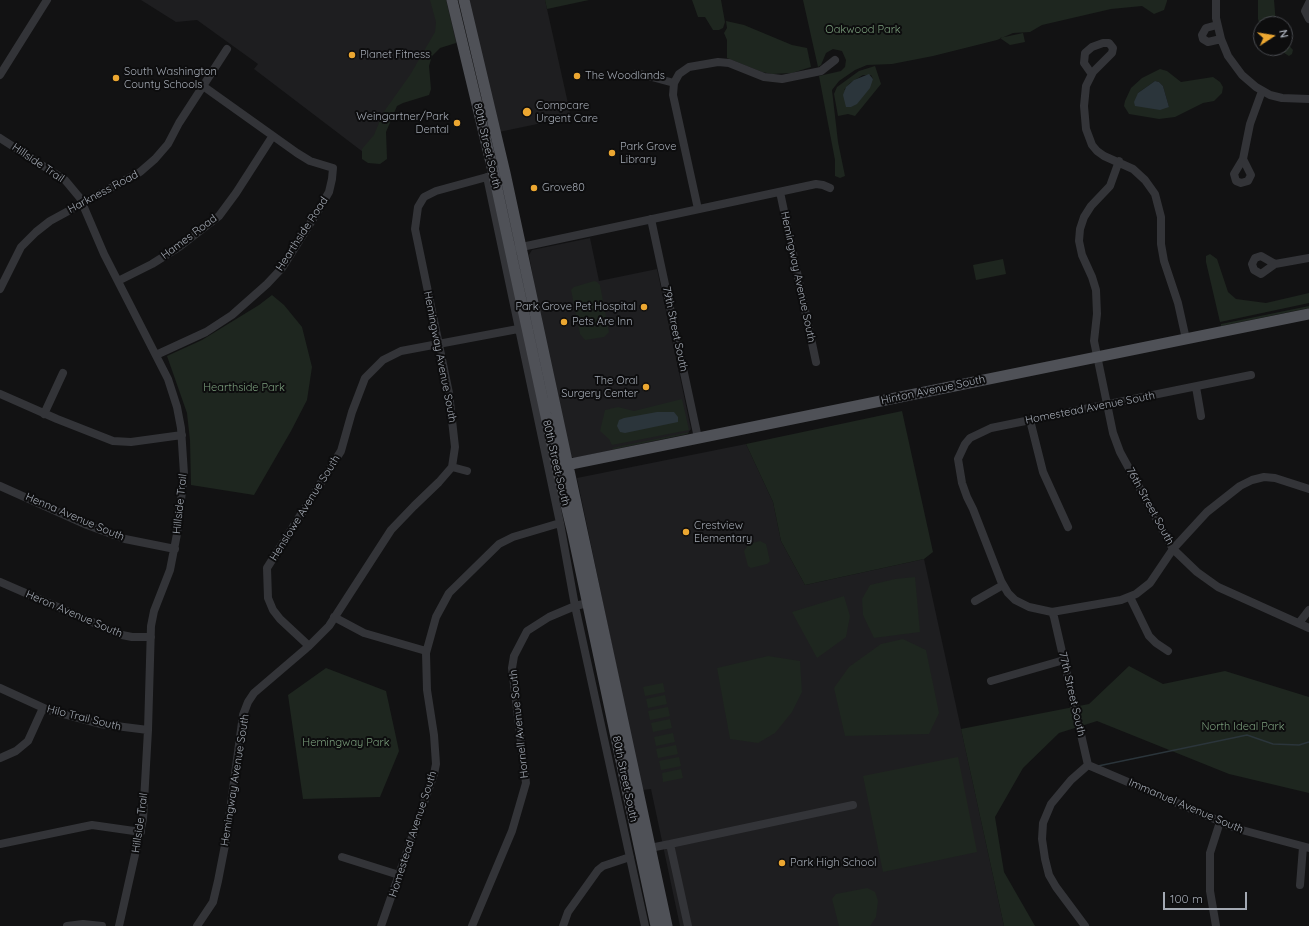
<!DOCTYPE html>
<style>
body{margin:0}
#map{position:relative;width:1309px;height:926px;overflow:hidden;background:#121213;font-family:Quicksand,sans-serif}
canvas{display:block}
.north{position:absolute;left:1253px;top:16px;width:40px;height:40px;box-sizing:border-box;background:#0d0d0e;border:1px solid #494b50;border-radius:50%;rotate:78deg;font-size:11px;font-weight:700;line-height:16px;text-align:center;color:#a3a9b3}
.north::after{content:'';display:block;margin:auto;width:14px;height:18px;background:#eca731;clip-path:polygon(50% 0,100% 100%,50% 72%,0 100%)}
.scale{position:absolute;left:1163px;top:892px;width:84px;height:18px;box-sizing:border-box;border:2px solid #a3a9b3;border-top:0;padding-left:5px;font-size:12px;line-height:14px;white-space:nowrap;color:#a3a9b3;-webkit-text-stroke:3px #0d0d0e;paint-order:stroke}
</style>
<div id="map">
<canvas width="1309" height="926"></canvas>
<div class="north">N</div>
<div class="scale">100 m</div>
</div>
<script>
const c = document.querySelector('canvas').getContext('2d');
c.lineJoin = 'round';
function fill(path, color) { c.fillStyle = color; c.fill(path, 'evenodd'); }
const shape = rows => new Path2D(rows.map(r => 'M' + r).join(''));
function stroke(path, color, width, dash) { c.strokeStyle = color; c.lineWidth = width; c.lineCap = dash ? 'butt' : 'round'; c.setLineDash(dash || []); c.stroke(path); }
function label(font, color, halo, rows, align = 'center') {
  c.font = font + ' Quicksand,sans-serif'; c.lineWidth = 4; c.setLineDash([]); c.textBaseline = 'middle'; c.strokeStyle = halo; c.fillStyle = color; for (const [text, x, y, turn = 0] of rows) {
    c.save(); c.translate(x, y); c.rotate((+turn || 0) * Math.PI / 180); c.textAlign = isNaN(turn) ? turn : align; if (halo) c.strokeText(text, 0, 0); c.fillText(text, 0, 0); c.restore();
  }
}
fill(shape([
 [141,0,449,0,459,42,438,46,363,152,254,69,258,64,197,20,176,22],
 [468,0,545,0,571,117,499,132],
 [590,238,599,281,657,269,691,429,687,434,574,458,570,456,534,293,533,277,529,255,532,250],
 [746,444,773,502,781,541,805,585,924,559,1004,926,680,926,651,789,642,790,577,478]
]), '#1e1e20');
fill(shape([
 [430,0,446,0,456,43,440,48,432,56,429,66,431,89,429,95,403,103,397,106,386,132,387,159,380,164,368,163,362,159,362,149,374,135,383,113,410,75,435,32,436,22],
 [545,0,589,0,547,9],
 [692,0,721,0,725,22,723,28,719,30,713,30,705,17,698,17],
 [803,0,1167,0,1167,1,1164,10,1154,14,1142,6,1111,9,1042,25,1030,32,1013,33,997,40,933,56,892,64,867,65,855,70,839,81,832,90,838,142,845,176,840,178,835,176,835,160,819,76,841,71,845,67,846,60,842,51,833,49,826,53,821,65,818,67],
 [1258,0,1274,0,1276,24,1261,24,1261,29,1258,19],
 [726,21,744,25,792,45,807,48,811,67,792,73,772,74,762,72,727,58,727,40,724,33,727,28],
 [1023,33,1025,42,1010,45,1000,38],
 [1285,41,1293,50,1292,54,1289,56,1276,48,1285,48],
 [875,66,881,84,855,116,848,114,838,116,834,94,837,87,859,71],
 [863,75,871,75,873,79,844,90,850,83],
 [1160,69,1167,71,1181,82,1213,77,1220,82,1223,87,1222,93,1214,101,1203,103,1175,117,1159,119,1129,114,1124,106,1125,101,1131,88,1142,78],
 [1155,81,1159,82,1163,86,1169,107,1138,93],
 [1210,254,1217,259,1228,292,1236,299,1266,303,1309,293,1309,303,1220,322,1206,262,1206,256],
 [1003,259,1006,274,976,280,973,265],
 [594,281,597,282,600,285,609,332,604,337,585,340,580,334,571,290,574,287],
 [272,295,284,305,302,327,312,367,307,400,291,431,254,495,191,485,190,440,187,413,167,356,202,340,259,305],
 [1309,306,1309,308,1221,326,1221,324],
 [682,399,689,430,612,445,609,439,600,431,605,410,618,407,634,411],
 [902,411,933,552,924,559,805,585,781,541,773,502,746,444],
 [690,432,687,434,614,449,612,448],
 [760,541,766,544,770,561,767,564,751,568,748,566,744,551,749,544],
 [915,577,920,632,874,638,863,615,862,599,870,585,895,579],
 [844,596,850,616,846,637,817,658,792,612],
 [903,639,926,650,939,713,929,734,845,736,834,688,849,667,881,644],
 [768,656,800,661,802,692,792,712,775,733,758,743,730,739,717,668],
 [1129,666,1163,684,1225,671,1309,697,1309,793,1229,774,1097,721,1059,733,1023,768,995,817,1004,872,1035,926,1004,926,961,729,1089,704],
 [326,668,386,691,399,751,380,797,303,799,288,695],
 [663,683,665,692,645,696,643,687],
 [665,695,667,704,648,708,646,699],
 [668,707,670,716,650,720,648,711],
 [670,719,672,728,653,732,651,723],
 [673,733,675,742,656,746,654,737],
 [676,745,678,754,658,758,656,749],
 [679,757,681,766,661,770,659,761],
 [958,757,977,852,883,872,863,776],
 [681,769,683,778,663,782,662,773],
 [867,888,875,892,878,901,876,917,870,926,839,926,832,899,836,894]
]), '#1e261f');
fill(shape([
 [869,74,873,79,870,88,857,104,851,107,846,107,843,95,846,87,854,80],
 [1155,81,1159,82,1163,86,1169,107,1160,110,1135,106,1134,102,1138,93],
 [657,412,674,412,678,417,678,422,625,433,620,432,617,426,619,420,624,418]
]), '#2b353b');
stroke(shape([
 [1098,766,1247,735,1273,744,1299,745,1309,742]
]), '#2b353b', 1.5);
stroke(shape([
 [1216,0,1216,18,1221,39,1228,56,1242,75,1256,87,1270,95,1282,98,1309,99],
 [1309,3,1305,11,1309,19],
 [1217,25,1206,28,1202,35,1203,39,1208,42,1221,39],
 [637,73,674,83],
 [1091,73,1084,63,1085,53,1092,47,1103,43,1109,43,1113,48,1112,53,1093,72,1086,86,1084,106,1086,129,1092,145,1097,151,1104,156,1133,169,1145,180,1155,194,1161,217,1161,244,1164,261,1178,303,1186,339],
 [0,75,47,0],
 [0,138,65,180,80,198,104,254,168,379,177,407,181,428,184,474,177,534,170,570,154,611,151,626,148,730,143,819,119,926],
 [1243,159,1251,175,1248,181,1241,183,1236,181,1234,174,1243,159,1250,124,1262,91],
 [1119,161,1110,186,1091,206,1084,217,1080,229,1079,241,1082,255,1092,277,1096,290,1097,314,1094,341,1113,433,1120,452,1173,549,1197,572,1218,587,1309,628],
 [487,177,560,523,575,606,645,926],
 [780,192,816,362],
 [698,209,673,95,674,83,679,74,689,67,718,62,729,63,764,77,782,79,821,71,835,60],
 [651,219,698,438],
 [517,248,816,184,823,185,830,188],
 [1275,264,1261,256,1255,258,1252,264,1254,270,1261,274,1275,264,1309,258],
 [118,281,152,264,179,247,219,216,236,193,272,137],
 [0,289,21,247,36,232,50,221,140,172,155,159,168,144,179,123,227,49],
 [156,355,206,332,232,315,267,284,282,268,318,211,329,192,332,179,333,168,310,161,297,153,203,86],
 [1196,387,1201,416],
 [0,394,57,419,113,441,131,442,182,435],
 [44,414,63,373],
 [1030,420,1043,472,1068,527],
 [452,467,467,471],
 [0,486,87,525,125,539,175,549],
 [0,582,122,635,132,637,151,637],
 [1130,597,1149,636,1156,643,1168,651],
 [975,601,1003,585],
 [1052,612,1121,600,1136,594,1150,583,1173,549,1207,512,1240,486,1252,480,1264,477,1275,478,1309,489],
 [334,617,364,633,426,651],
 [1299,623,1309,610],
 [309,646,280,619,273,610,268,598,267,568,341,451,352,412,365,378,383,360,401,351,518,329],
 [991,681,1064,660],
 [0,688,48,710,100,724,148,730],
 [0,758,16,751,28,741,43,708],
 [1088,765,1238,829,1309,848],
 [0,844,92,825,141,832],
 [670,844,688,926],
 [647,851,650,848,670,844,853,805],
 [342,857,399,875],
 [1300,885,1303,847],
 [67,926,83,924,102,926],
 [197,926,213,902,218,881,226,840,243,715,248,702,254,693,309,646,329,626,391,530,414,506,439,482,452,467,455,447,449,393,415,229,418,207,424,197,436,191,498,174],
 [381,926,434,774,436,764,434,735,427,690,426,653,436,617,449,593,499,544,513,537,560,523],
 [472,926,512,831,526,783,512,668,514,656,527,631,549,617,575,606,588,603],
 [563,926,568,912,598,870,603,866,630,857],
 [1085,926,1056,887,1049,875,1045,859,1042,839,1043,823,1051,804,1071,780,1088,765,1054,617,1052,612,1029,607,1015,600,1008,593,1001,581,973,509,967,497,962,483,958,459,965,444,970,438,991,428,1251,375],
 [1216,926,1210,891,1210,853,1220,822]
]), '#333438', 8);
stroke(shape([
 [452,0,494,175,557,467,573,534,656,926],
 [464,0,505,173,667,926],
 [561,466,1309,314]
]), '#4f5157', 11);
for (const [x, y, r, color] of [
 [352,55,4,"#eca731"],
 [577,76,4,"#eca731"],
 [116,78,4,"#eca731"],
 [527,112,5,"#eca731"],
 [457,123,4,"#eca731"],
 [612,153,4,"#eca731"],
 [534,188,4,"#eca731"],
 [644,307,4,"#eca731"],
 [564,322,4,"#eca731"],
 [646,387,4,"#eca731"],
 [686,532,4,"#eca731"],
 [782,863,4,"#eca731"]
]) { const dot = new Path2D(); dot.arc(x, y, r, 0, 2 * Math.PI); c.fillStyle = color; c.fill(dot); stroke(dot, '#0d0d0e', 1.5); }
label('11px', '#7b9e7c', '#0d0d0e', [
 ["Oakwood Park",863,30],
 ["Hearthside Park",244,388],
 ["North Ideal Park",1243,727],
 ["Hemingway Park",346,743]
]);
label('11px', '#a3a9b3', '#0d0d0e', [
 ["Planet Fitness",360,55],
 ["South Washington",124,72],
 ["County Schools",124,85],
 ["The Woodlands",585,76],
 ["Compcare",536,106],
 ["Urgent Care",536,119],
 ["Weingartner/Park",449,117,"right"],
 ["Dental",449,130,"right"],
 ["Park Grove",620,147],
 ["Library",620,160],
 ["Grove80",542,188],
 ["Park Grove Pet Hospital",636,307,"right"],
 ["Pets Are Inn",572,322],
 ["The Oral",638,381,"right"],
 ["Surgery Center",638,394,"right"],
 ["Crestview",694,526],
 ["Elementary",694,539],
 ["Park High School",790,863]
], 'left');
label('11px', '#a3a9b3', '#0d0d0e', [
 ["80th Street South",487,146,77],
 ["Hillside Trail",38,163,34],
 ["Harkness Road",103,192,-28],
 ["Hearthside Road",302,234,-57],
 ["Hames Road",189,237,-37],
 ["Hemingway Avenue South",798,277,78],
 ["79th Street South",675,329,78],
 ["Hemingway Avenue South",440,357,79],
 ["Hinton Avenue South",933,390,-12],
 ["Homestead Avenue South",1090,408,-11],
 ["80th Street South",556,463,77],
 ["Hillside Trail",180,504,-84],
 ["76th Street South",1150,506,61],
 ["Henslowe Avenue South",305,508,-58],
 ["Henna Avenue South",75,517,23],
 ["Heron Avenue South",74,614,23],
 ["77th Street South",1072,694,77],
 ["Hilo Trail South",84,718,14],
 ["Hornell Avenue South",519,724,-96],
 ["80th Street South",625,779,78],
 ["Hemingway Avenue South",235,780,-81],
 ["Immanuel Avenue South",1186,806,23],
 ["Hillside Trail",140,823,-82],
 ["Homestead Avenue South",413,834,-72]
]);
</script>
